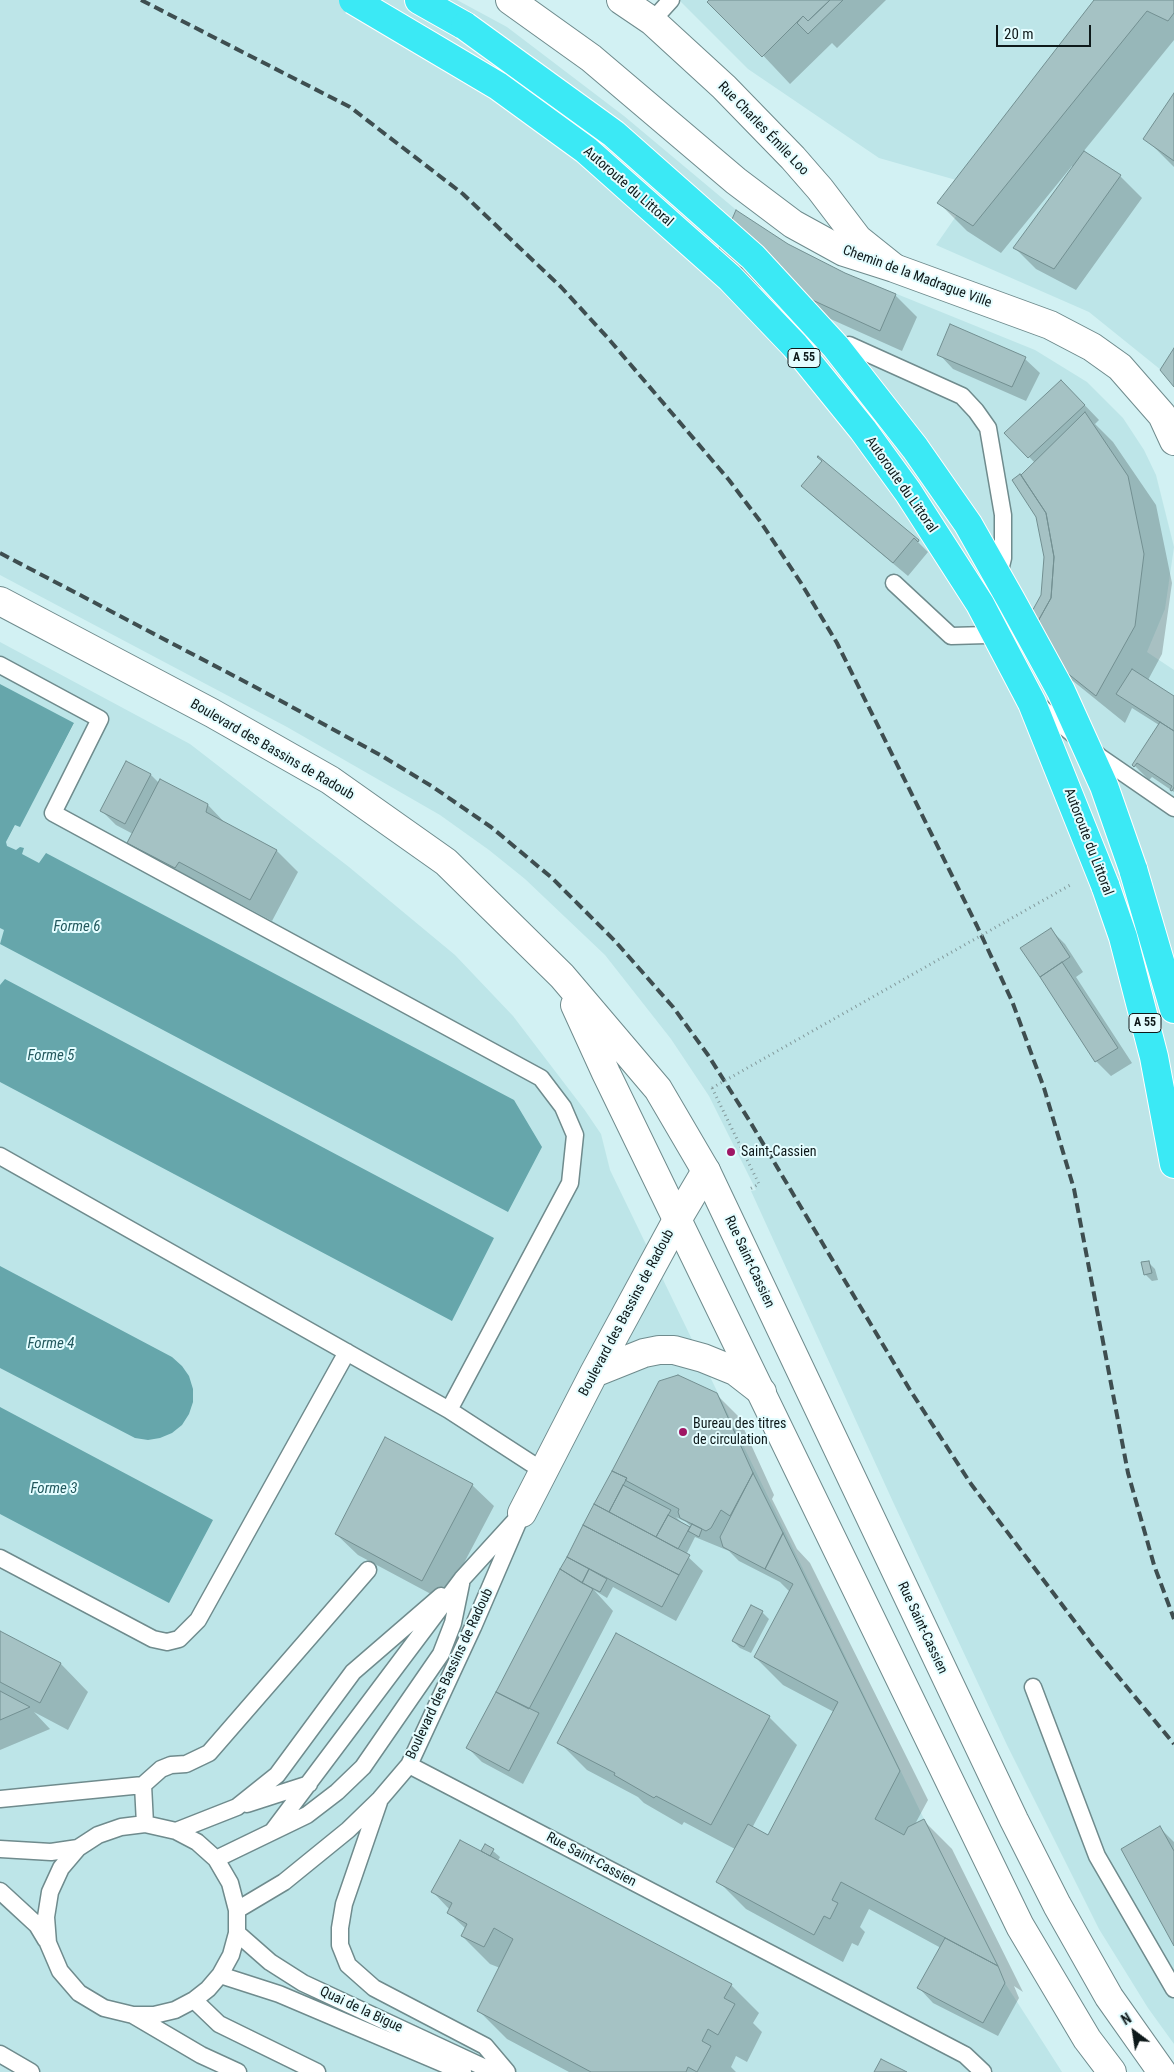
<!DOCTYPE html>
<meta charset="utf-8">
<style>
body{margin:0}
#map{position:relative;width:1174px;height:2072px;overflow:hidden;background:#d2f1f3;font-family:"Roboto Condensed",sans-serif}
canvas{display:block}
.north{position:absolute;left:1109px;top:2007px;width:50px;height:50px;-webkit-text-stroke:4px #e4fdff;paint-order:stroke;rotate:329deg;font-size:14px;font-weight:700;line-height:20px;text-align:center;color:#0e191a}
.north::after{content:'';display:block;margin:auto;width:18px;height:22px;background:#0e191a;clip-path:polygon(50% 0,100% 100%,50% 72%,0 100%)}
.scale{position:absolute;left:996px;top:25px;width:95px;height:22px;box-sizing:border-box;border:2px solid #0e191a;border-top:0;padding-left:6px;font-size:15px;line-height:18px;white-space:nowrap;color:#0e191a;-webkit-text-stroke:4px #e4fdff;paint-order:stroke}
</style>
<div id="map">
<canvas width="1174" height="2072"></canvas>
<div class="north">N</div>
<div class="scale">20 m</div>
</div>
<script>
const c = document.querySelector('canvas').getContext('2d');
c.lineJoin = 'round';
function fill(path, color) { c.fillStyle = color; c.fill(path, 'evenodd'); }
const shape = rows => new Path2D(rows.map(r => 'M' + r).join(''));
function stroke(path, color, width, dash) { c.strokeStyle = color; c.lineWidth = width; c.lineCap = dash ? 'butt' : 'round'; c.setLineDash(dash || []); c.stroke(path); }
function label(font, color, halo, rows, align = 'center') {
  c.font = font + ' "Roboto Condensed",sans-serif'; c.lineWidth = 4; c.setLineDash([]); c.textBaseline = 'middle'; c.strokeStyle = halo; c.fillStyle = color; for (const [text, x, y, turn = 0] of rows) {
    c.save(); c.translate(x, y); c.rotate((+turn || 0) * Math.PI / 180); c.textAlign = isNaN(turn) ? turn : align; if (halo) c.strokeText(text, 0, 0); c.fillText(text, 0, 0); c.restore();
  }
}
fill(shape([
 [0,0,457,0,507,27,624,116,740,213,788,244,845,273,1035,350,1087,382,1123,418,1144,450,1156,475,1174,547,1165,609,1147,652,1174,670,1174,2044,1148,2008,1099,1929,1007,1745,894,1504,751,1191,756,1190,709,1096,671,1039,605,955,525,879,489,850,440,815,287,727,0,575],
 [679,0,1174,0,1174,387,1161,370,1089,312,936,245,977,186,879,158,748,69],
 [0,642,190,744,349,867,455,955,513,1016,584,1109,601,1134,610,1170,924,1819,1005,1983,1062,2072,0,2072,0,892,16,851,6,846,6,842,16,824,20,826,74,724,0,684]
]), '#bde5e8');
fill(shape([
 [0,684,74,723,20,827,15,825,6,842,7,846,16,850,20,847,24,848,22,854,39,863,46,853,514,1100,542,1147,508,1212,0,944,4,930,0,928],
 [5,979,494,1238,452,1321,0,1082,0,985],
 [0,1266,172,1357,182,1366,189,1376,193,1389,193,1402,189,1414,182,1425,172,1433,160,1438,148,1440,135,1438,0,1368],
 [0,1407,213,1520,169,1603,0,1514]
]), '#66a6ab');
fill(shape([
 [711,0,886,0,837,48,832,43,790,84],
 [1096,0,1174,0,1174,40,1083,152,1120,176,1142,198,1076,290,1036,269,1015,248,1074,167,1072,166,1001,253,967,231,939,203],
 [1174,96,1174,167,1145,138],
 [788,245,844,274,895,295,917,317,902,351,739,278,718,256],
 [951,326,1025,359,1040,373,1026,401,953,369,939,354],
 [1076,396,1099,420,1095,424,1113,442,1156,505,1172,583,1162,654,1148,680,1174,697,1174,792,1152,777,1149,780,1134,765,1159,725,1132,708,1125,723,1073,681,1069,686,1042,595,1045,557,1037,516,1021,477,1035,463,1006,433],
 [802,486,914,538,928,552,908,576,817,500],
 [127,763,151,775,159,783,208,805,226,824,277,851,298,872,272,921,201,883,197,889,150,864,128,843,133,834,116,825,102,811],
 [1050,929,1065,944,1083,972,1076,977,1132,1063,1111,1076,1096,1061],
 [1148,1262,1155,1269,1158,1280,1152,1281,1145,1274],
 [660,1382,716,1394,738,1416,774,1495,772,1499,797,1549,810,1563,928,1800,914,1826,924,1821,952,1849,1023,1992,1014,1986,1019,1998,998,2036,933,2003,919,1988,941,1948,869,1909,860,1927,865,1932,858,1946,852,1943,843,1962,746,1909,718,1881,735,1849,684,1822,682,1825,644,1803,638,1797,587,1770,559,1742,769,1717,797,1745,752,1828,769,1836,834,1712,783,1685,755,1657,790,1592,780,1582,739,1561,729,1551,695,1537,686,1555,703,1571,676,1621,613,1587,607,1598,594,1590,613,1611,523,1784,482,1762,468,1748],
 [676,1517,686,1522,695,1530,685,1526],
 [472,1485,494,1506,444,1601,358,1555,336,1534],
 [762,1612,769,1619,751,1653,740,1648,733,1641],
 [0,1632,61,1664,88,1692,68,1730,34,1712,50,1729,0,1750],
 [1160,1828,1174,1842,1174,1943],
 [486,1845,500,1857,498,1861,731,1985,759,2013,753,2023,762,2032,747,2062,736,2056,731,2067,736,2072,569,2072,507,2039,479,2011,500,1968,490,1964,462,1936,466,1929,449,1913,450,1910,432,1891,482,1853]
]), '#0003');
const building = shape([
 [709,0,830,0,808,21,803,16,762,57,707,2,709,0],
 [830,0,843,0,808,34,797,23,803,16,808,21,830,0],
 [1094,0,1174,0,1174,13,1168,21,1147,11,973,226,937,203,1094,0],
 [1174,93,1174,161,1143,139,1174,93],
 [1084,151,1121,175,1054,269,1013,248,1084,151],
 [736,210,788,244,845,273,896,294,880,331,716,256,736,210],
 [950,324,1026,357,1012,387,937,355,950,324],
 [1174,348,1174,387,1160,370,1174,348],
 [1061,380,1085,405,1028,458,1004,433,1061,380],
 [1085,412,1128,476,1144,554,1135,626,1096,696,1027,641,1051,598,1054,557,1046,513,1021,475,1085,412],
 [818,456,919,540,918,542,914,538,893,563,801,486,822,461,817,457,818,456],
 [1020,474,1046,513,1054,557,1051,598,1027,641,1019,635,1041,595,1044,557,1036,517,1012,480,1020,474],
 [1132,669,1174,696,1174,731,1116,694,1132,669],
 [1160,722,1174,731,1174,787,1172,791,1170,790,1172,786,1137,763,1134,767,1132,765,1160,722],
 [126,761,151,774,125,824,100,811,126,761],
 [160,779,208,804,206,812,277,850,250,900,179,862,175,868,127,843,160,779],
 [1051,928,1070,957,1040,977,1020,948,1051,928],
 [1062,962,1118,1048,1095,1062,1040,977,1062,962],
 [1149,1261,1152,1273,1144,1275,1141,1262,1149,1261],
 [678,1375,717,1393,753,1473,730,1516,721,1510,711,1528,706,1531,680,1518,678,1512,679,1509,625,1480,627,1478,612,1471,659,1381,678,1375],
 [385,1437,473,1484,422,1581,335,1534,385,1437],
 [612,1471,627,1478,609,1512,594,1504,612,1471],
 [753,1473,783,1533,765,1569,723,1547,720,1537,753,1473],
 [623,1485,671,1510,656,1537,609,1512,623,1485],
 [594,1504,690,1555,679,1575,583,1525,594,1504],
 [668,1515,690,1527,678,1549,656,1537,668,1515],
 [692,1524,702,1529,699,1537,688,1531,692,1524],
 [583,1525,679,1575,662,1607,567,1557,583,1525],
 [783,1533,900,1771,875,1819,904,1835,908,1827,924,1819,998,1966,841,1882,832,1900,838,1903,830,1919,824,1916,814,1935,716,1882,748,1824,768,1835,838,1702,754,1657,793,1584,765,1569,783,1533],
 [567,1557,589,1569,582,1583,560,1569,567,1557],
 [560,1569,593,1589,529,1709,496,1692,560,1569],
 [589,1569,607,1579,600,1592,582,1583,589,1569],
 [751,1605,763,1611,744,1647,732,1641,751,1605],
 [0,1631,61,1663,40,1703,0,1682,0,1631],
 [616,1633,770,1716,711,1825,656,1796,654,1798,614,1775,615,1773,557,1743,616,1633],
 [0,1691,30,1707,0,1720,0,1691],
 [496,1692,539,1713,509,1771,466,1748,496,1692],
 [1160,1826,1174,1851,1174,1946,1121,1849,1160,1826],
 [460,1840,732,1984,724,1998,735,2004,718,2035,708,2029,702,2041,711,2046,697,2072,688,2067,686,2072,591,2072,477,2011,513,1939,494,1928,484,1947,461,1936,467,1924,447,1913,452,1903,431,1892,460,1840],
 [485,1844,494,1849,490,1856,481,1851,485,1844],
 [945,1938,998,1966,1005,1983,983,2023,917,1988,945,1938],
 [881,2059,907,2072,874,2072,881,2059]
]);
fill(building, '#a5c2c4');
stroke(building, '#739092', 1);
const service = shape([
 [652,21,671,0],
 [849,345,962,396,976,411,988,428,1003,515,1003,558,988,619],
 [894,583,951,636,987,635],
 [0,665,100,719,53,813,541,1078,563,1107,575,1135,570,1183,449,1410],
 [1037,704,1100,757,1174,808],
 [0,1156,449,1410,543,1471],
 [0,1558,153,1639,167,1642,179,1639,198,1620,347,1352],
 [1033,1687,1097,1856,1174,1989],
 [409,1765,965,2055,983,2072],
 [143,1785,145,1824],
 [0,1799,143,1785,161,1769,171,1765,186,1764,209,1753,368,1570],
 [379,1802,344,1904,340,1928,340,1945,348,1965,374,1988,485,2046,507,2072],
 [247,1804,309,1784],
 [176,1831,237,1807,277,1775,353,1672,441,1596],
 [272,1832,462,1579,514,1522],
 [0,1849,51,1852,78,1848,98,1835,121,1827,145,1824,176,1831,197,1842,216,1859,230,1883,237,1910,237,1933,231,1955,220,1975,208,1989,194,2000,175,2010,154,2015,133,2015,104,2008,79,1993,60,1971,48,1943,46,1917,50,1892,61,1868,78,1848],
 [216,1859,307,1815,337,1792,363,1767,441,1654,453,1623,461,1584],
 [0,1891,37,1925,46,1940],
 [237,1910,284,1882,348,1830,380,1799,409,1765,473,1627,522,1513],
 [237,1933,270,1962,303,1983,494,2072],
 [220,1975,279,1994,463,2072],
 [194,2000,219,2024,317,2072],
 [133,2015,201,2055,238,2072],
 [0,2054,31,2072]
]);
const minor = shape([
 [621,0,652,21,724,87,793,158,820,189,858,239,893,267],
 [594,1373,644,1353,659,1350,674,1350,703,1358,735,1371,762,1392],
 [522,1513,594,1373,677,1220,706,1171]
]);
const tertiary = shape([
 [510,0,591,58,736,181,793,224,844,252,894,268,1050,325,1092,347,1120,367,1162,415,1174,441],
 [0,601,212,713,330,780,446,862,562,976,658,1089,706,1171,1014,1820,1057,1905,1109,1997,1162,2072],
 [575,1005,606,1073,1020,1926,1087,2039,1112,2072]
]);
const motorway = shape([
 [419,0,465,26],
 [1133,869,1174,1009],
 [1105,885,1123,937,1154,1057,1174,1164]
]);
stroke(service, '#6f8b8d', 19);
stroke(minor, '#6f8b8d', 30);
stroke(tertiary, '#6f8b8d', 30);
stroke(motorway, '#fff', 30);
stroke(shape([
 [712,1088,759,1184,748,1190]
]), '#839a9c', 3, [1, 4]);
stroke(service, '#fff', 16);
stroke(minor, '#fff', 28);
stroke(tertiary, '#fff', 28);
stroke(motorway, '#3be9f5', 28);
stroke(shape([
 [141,0,350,107,463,194,561,287,607,337,729,480,760,521,801,583,837,643,977,926,1012,1001,1044,1088,1074,1189,1128,1473,1154,1565,1174,1619],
 [0,553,257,688,382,756,433,787,491,827,552,878,615,941,673,1007,708,1055,749,1120,910,1390,971,1484,1097,1651,1174,1744]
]), '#3e4e50', 4, [10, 5]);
const motorwayBridge = shape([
 [353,0,498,86,586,150,730,278,795,346,863,430,908,492,980,604,1032,703,1105,885],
 [465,26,614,134,753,257,836,347,915,448,968,524,1011,600,1061,691,1104,786,1133,869]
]);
stroke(motorwayBridge, '#fff', 30, []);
stroke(shape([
 [712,1088,1072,884]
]), '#839a9c', 3, [1, 4]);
stroke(motorwayBridge, '#3be9f5', 28);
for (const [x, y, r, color] of [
 [731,1152,5,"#9f1664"],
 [683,1432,5,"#9f1664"]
]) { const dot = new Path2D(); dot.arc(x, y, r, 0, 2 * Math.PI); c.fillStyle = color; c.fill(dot); stroke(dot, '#e4fdff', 2); }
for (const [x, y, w] of [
 [804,358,32],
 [1145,1023,32]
]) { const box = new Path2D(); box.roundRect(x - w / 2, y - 9.5, w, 19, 4); c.fillStyle = '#e4fdff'; c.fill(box); stroke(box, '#0e191a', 1); }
label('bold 12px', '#0e191a', null, [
 ["A 55",804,358],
 ["A 55",1145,1023]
]);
label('14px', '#0e191a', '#e4fdff', [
 ["Rue Charles Émile Loo",763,129,46],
 ["Autoroute du Littoral",628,187,41],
 ["Chemin de la Madrague Ville",917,277,20],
 ["Autoroute du Littoral",901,485,55],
 ["Boulevard des Bassins de Radoub",272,750,30],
 ["Autoroute du Littoral",1088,842,69],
 ["Rue Saint-Cassien",749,1262,65],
 ["Boulevard des Bassins de Radoub",627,1313,-62],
 ["Rue Saint-Cassien",922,1628,65],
 ["Boulevard des Bassins de Radoub",450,1674,-65],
 ["Rue Saint-Cassien",591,1860,28],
 ["Quai de la Bigue",361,2010,25]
]);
label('14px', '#0e191a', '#e4fdff', [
 ["Saint-Cassien",741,1152],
 ["Bureau des titres",693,1424],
 ["de circulation",693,1440]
], 'left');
label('italic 15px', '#23595e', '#e4fdff', [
 ["Forme 6",77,927],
 ["Forme 5",51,1056],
 ["Forme 4",51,1344],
 ["Forme 3",54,1489]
]);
</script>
